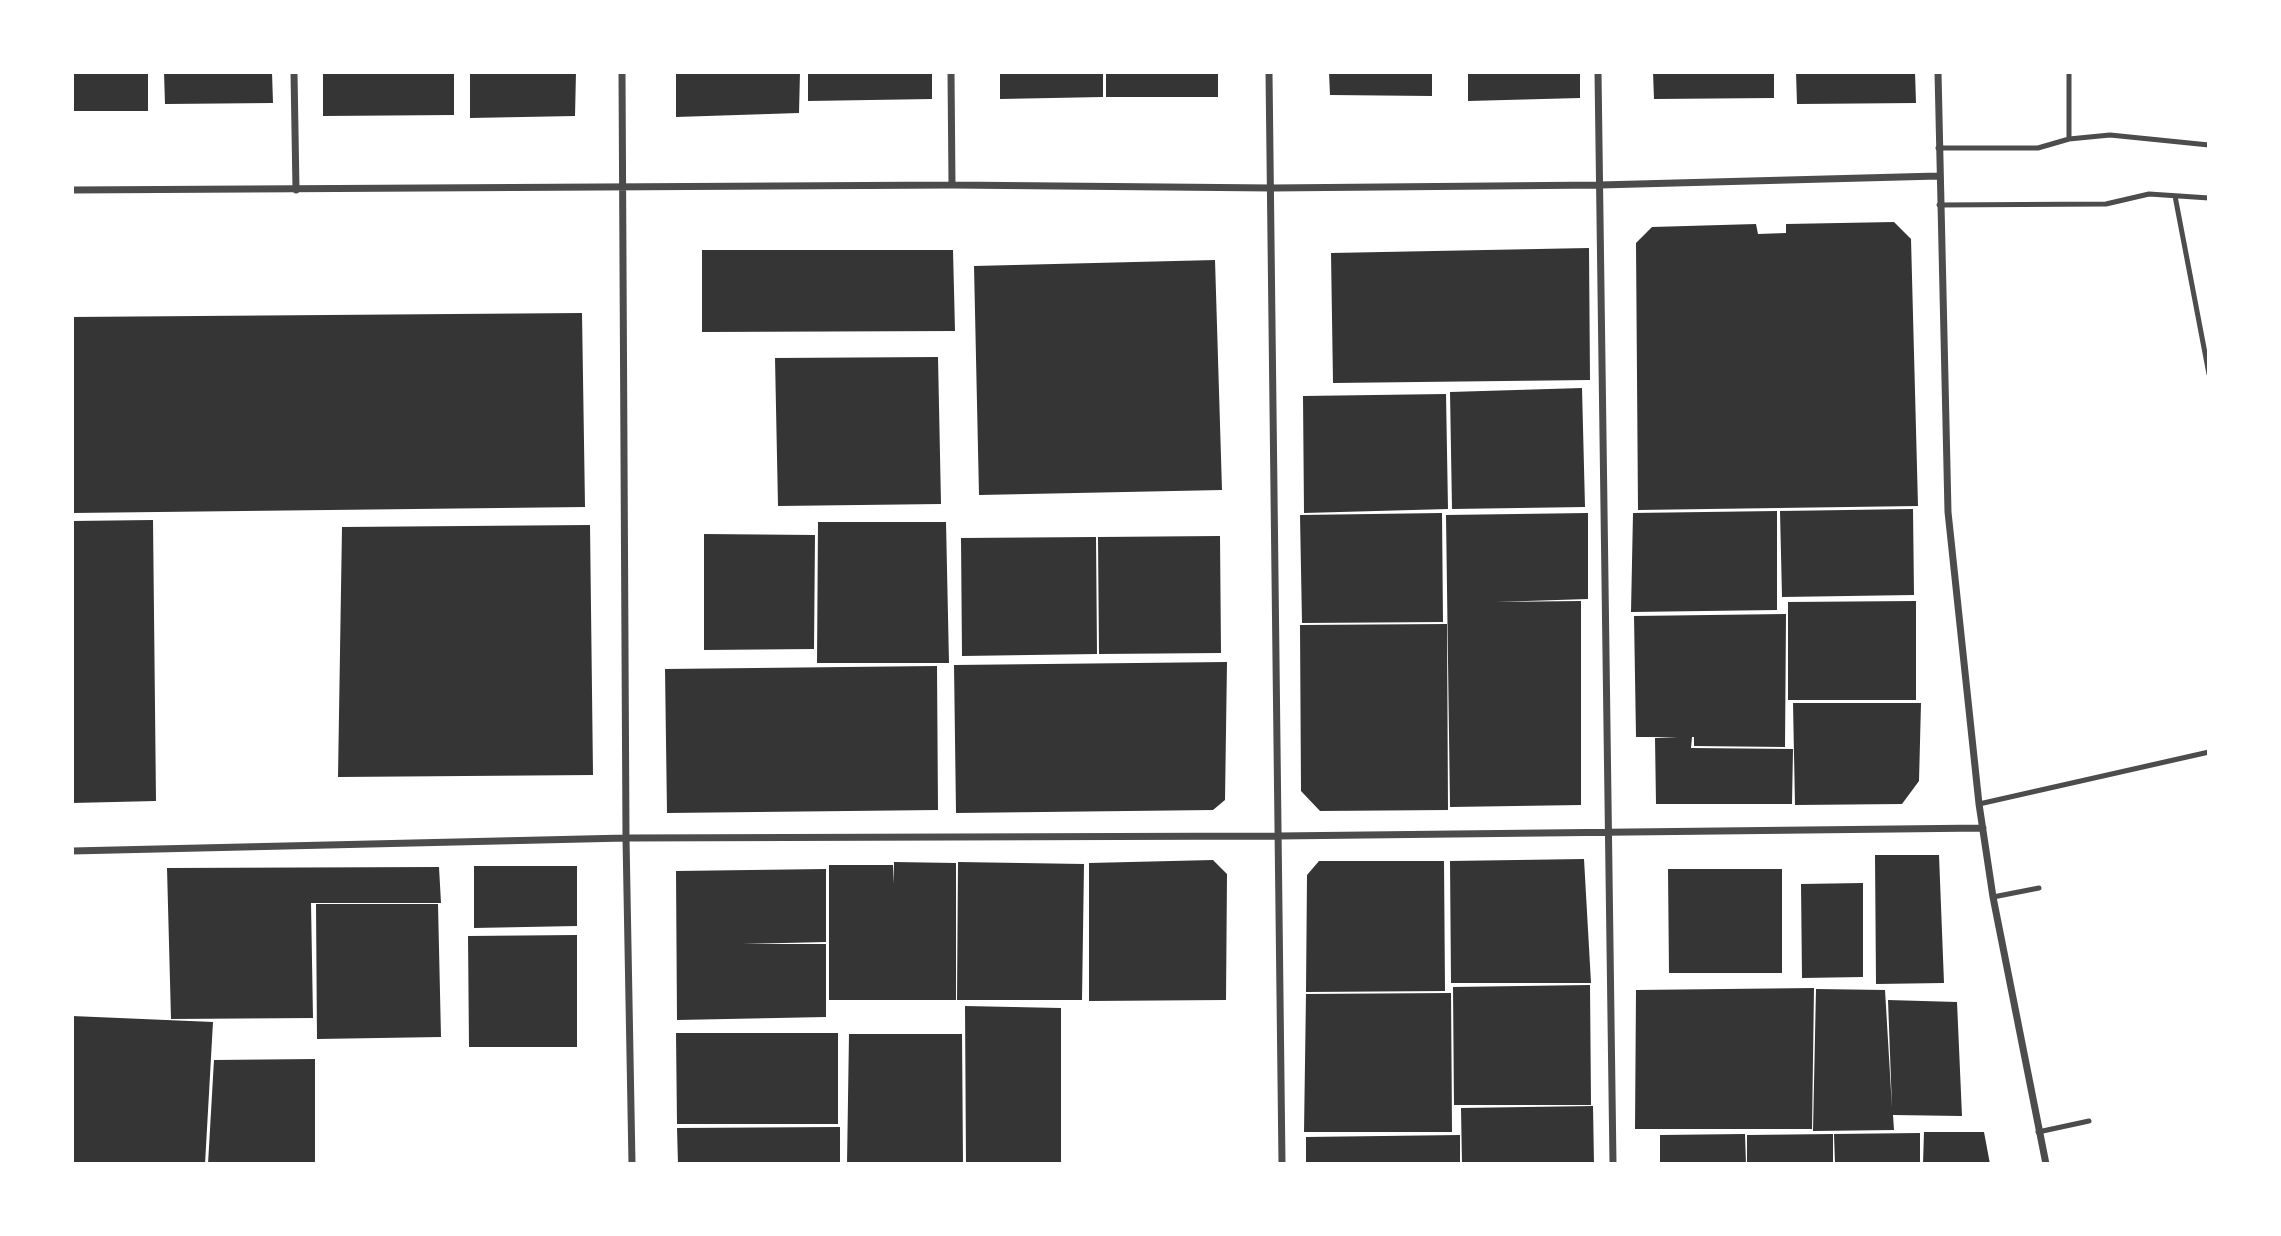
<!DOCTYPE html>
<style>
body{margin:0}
#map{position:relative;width:2281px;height:1236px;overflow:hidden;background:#fff;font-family:"Work Sans",sans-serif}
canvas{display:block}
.frame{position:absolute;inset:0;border:74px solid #fff;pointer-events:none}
</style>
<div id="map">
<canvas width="2281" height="1236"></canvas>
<div class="frame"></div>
</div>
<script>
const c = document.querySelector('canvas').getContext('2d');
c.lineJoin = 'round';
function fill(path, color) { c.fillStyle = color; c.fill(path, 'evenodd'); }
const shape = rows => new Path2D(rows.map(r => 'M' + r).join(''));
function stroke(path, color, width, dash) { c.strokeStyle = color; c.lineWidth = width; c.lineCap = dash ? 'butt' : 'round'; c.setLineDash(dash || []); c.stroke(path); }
fill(shape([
 [72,72,148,72,148,111,72,111],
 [164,72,272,72,273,103,165,104],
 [323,72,454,72,454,115,323,116],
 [470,72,576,72,575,116,470,118],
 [676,72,800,72,799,113,676,117],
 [808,72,932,72,932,99,808,101],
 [1000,72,1103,72,1103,97,1000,99],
 [1106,72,1218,72,1218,97,1106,97],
 [1329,72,1432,72,1432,96,1330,95],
 [1468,72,1580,72,1580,98,1468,101],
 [1653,72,1774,72,1774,98,1654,99],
 [1796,72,1915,72,1916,103,1797,104],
 [1894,222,1911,239,1918,506,1638,510,1636,243,1652,227,1756,224,1758,234,1786,233,1786,224],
 [1589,248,1590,380,1333,383,1331,253],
 [702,250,953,250,955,331,702,332],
 [1215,260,1222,490,979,495,974,266],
 [582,313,585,507,72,513,72,317],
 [938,357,941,504,778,506,775,358],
 [1582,388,1585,507,1452,509,1450,392],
 [1446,394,1448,509,1304,513,1303,396],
 [1913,509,1914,595,1782,597,1780,511],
 [1777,511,1777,610,1631,612,1633,513],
 [1442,513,1443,622,1302,623,1300,515],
 [1588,513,1588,599,1495,602,1581,601,1581,805,1450,807,1446,515],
 [153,520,156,801,72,803,72,521],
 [818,522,946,522,949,663,817,663],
 [590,525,593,775,338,777,342,527],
 [704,534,815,535,814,649,704,650],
 [1220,536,1221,653,1099,654,1098,537],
 [1096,537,1097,654,962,656,961,538],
 [1916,601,1916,700,1788,700,1788,602],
 [1786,614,1785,747,1694,746,1694,737,1692,737,1691,748,1793,749,1792,804,1656,804,1655,738,1678,737,1636,737,1634,616],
 [1447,624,1448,810,1320,811,1301,791,1300,625],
 [1227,662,1225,800,1213,810,956,813,954,665],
 [937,666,938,810,667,813,665,669],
 [1793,703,1921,703,1919,781,1902,804,1795,805],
 [1875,855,1939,855,1944,983,1876,984],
 [1584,859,1591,983,1451,983,1450,861],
 [1213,860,1227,874,1226,1000,1089,1001,1089,863],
 [1319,861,1444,861,1445,991,1306,992,1307,875],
 [894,862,956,863,956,1000,829,1000,829,865,893,865,894,884],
 [958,862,1084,864,1082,1000,957,1000],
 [474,866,577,866,577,926,474,928],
 [439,867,441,903,311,903,313,1018,171,1019,167,868],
 [826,869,826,942,742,944,826,944,826,1017,677,1020,676,871],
 [1668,869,1782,869,1782,973,1669,973],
 [1863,883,1863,977,1802,978,1801,884],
 [316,904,438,904,441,1037,317,1039],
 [577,935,577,1047,469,1047,468,936],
 [1590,985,1591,1105,1454,1105,1453,987],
 [1814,988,1812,1129,1635,1129,1636,990],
 [1816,989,1885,990,1892,1108,1888,1000,1957,1002,1962,1116,1893,1115,1894,1130,1813,1131],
 [1451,993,1452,1132,1304,1132,1306,994],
 [965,1006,1061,1008,1061,1164,966,1164],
 [72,1016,213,1022,205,1164,72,1164],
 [676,1033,838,1033,838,1124,677,1124],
 [849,1034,962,1034,963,1164,847,1164],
 [315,1059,315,1164,208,1164,214,1060],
 [1593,1106,1594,1164,1462,1164,1461,1108],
 [840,1127,840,1164,678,1164,677,1128],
 [1924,1132,1984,1132,1990,1164,1923,1164],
 [1920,1133,1920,1164,1835,1164,1834,1134],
 [1745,1134,1746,1164,1660,1164,1660,1135],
 [1833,1134,1833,1164,1747,1164,1747,1135],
 [1460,1135,1460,1164,1306,1164,1306,1137]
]), '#353535');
stroke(shape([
 [2069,72,2069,139],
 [1938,148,2038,148,2069,139,2110,135,2209,145],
 [2175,196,2209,374],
 [1939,205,2106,204,2149,194,2209,198],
 [1979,804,2209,752],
 [1993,897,2039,888],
 [2038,1132,2089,1121]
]), '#4c4c4c', 5);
stroke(shape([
 [294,72,296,190],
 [622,72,626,838,632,1164],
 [951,72,952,185],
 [1269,72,1282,1164],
 [1598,72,1613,1164],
 [1938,72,1948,512,1979,804,1993,897,2046,1164],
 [72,190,952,185,1272,188,1600,185,1938,176],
 [72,851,626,838,1278,836,1983,828]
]), '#4c4c4c', 7);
</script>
